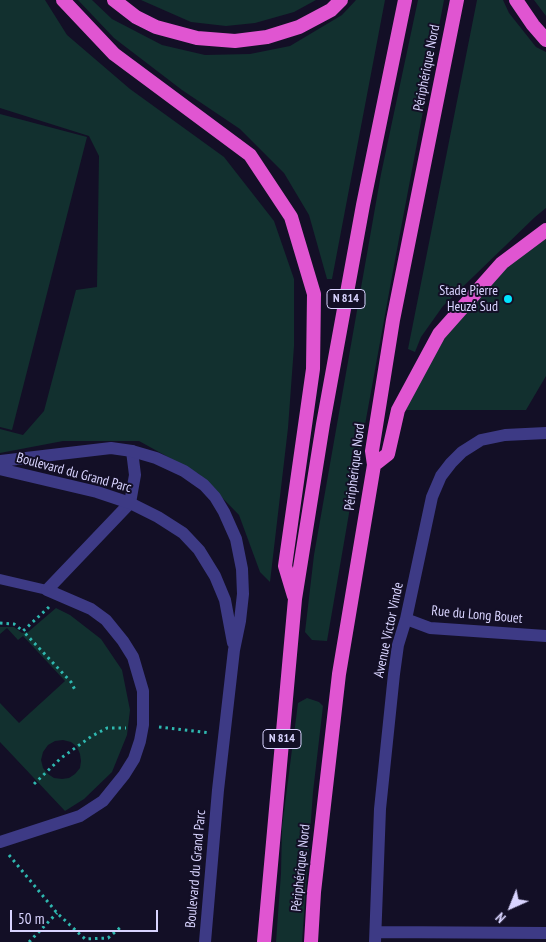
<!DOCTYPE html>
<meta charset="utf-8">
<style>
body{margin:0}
#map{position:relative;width:546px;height:942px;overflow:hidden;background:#130f26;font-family:"PT Sans Narrow",sans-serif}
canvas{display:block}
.north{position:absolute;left:486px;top:882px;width:50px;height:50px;-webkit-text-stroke:4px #130f26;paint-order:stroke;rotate:224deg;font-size:14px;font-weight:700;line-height:20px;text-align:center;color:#d9d4ff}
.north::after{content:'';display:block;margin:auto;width:18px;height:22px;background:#d9d4ff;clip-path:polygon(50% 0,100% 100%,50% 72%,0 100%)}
.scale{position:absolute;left:10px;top:910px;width:148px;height:22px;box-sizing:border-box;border:2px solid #d9d4ff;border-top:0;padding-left:6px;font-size:15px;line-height:18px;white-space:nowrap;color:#d9d4ff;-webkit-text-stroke:4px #130f26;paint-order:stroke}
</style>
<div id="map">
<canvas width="546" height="942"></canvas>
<div class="north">N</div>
<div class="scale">50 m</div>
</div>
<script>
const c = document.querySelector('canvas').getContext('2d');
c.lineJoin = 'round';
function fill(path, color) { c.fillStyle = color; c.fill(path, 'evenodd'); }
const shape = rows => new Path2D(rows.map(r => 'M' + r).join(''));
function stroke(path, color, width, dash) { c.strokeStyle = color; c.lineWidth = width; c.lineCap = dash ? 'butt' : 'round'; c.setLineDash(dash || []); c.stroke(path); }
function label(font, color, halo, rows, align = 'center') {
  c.font = font + ' "PT Sans Narrow",sans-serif'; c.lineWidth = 4; c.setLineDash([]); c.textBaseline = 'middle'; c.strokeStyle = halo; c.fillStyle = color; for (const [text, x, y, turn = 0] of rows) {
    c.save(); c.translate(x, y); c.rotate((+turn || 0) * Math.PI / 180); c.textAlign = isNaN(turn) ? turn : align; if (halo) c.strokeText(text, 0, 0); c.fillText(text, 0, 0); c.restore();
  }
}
fill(shape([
 [0,0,45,0,67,35,130,89,224,157,274,221,294,279,294,346,288,428,270,582,260,572,239,515,199,474,139,441,63,441,0,453,0,429,23,435,44,411,76,290,97,287,99,156,89,136,0,108],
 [78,0,92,0,112,19,162,45,205,55,250,54,290,46,342,15,356,0,385,0,332,279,327,279,309,215,284,173,240,129,182,90,114,38],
 [141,0,316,0,294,12,255,23,226,26,191,22],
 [418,0,444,0,395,260,352,496,327,641,312,640,305,632,314,555,381,174],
 [477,0,503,0,509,13,536,47,546,52,546,208,535,217,443,306,421,337,415,352,408,349],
 [534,0,546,0,546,16],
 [0,114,87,137,12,430,0,427],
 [546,230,546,376,526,410,399,410,439,334,502,263],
 [56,608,70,615,101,639,122,670,130,710,127,735,112,772,84,799,65,811,0,742,0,703,19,723,65,681,23,636,18,640,7,628,0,634,0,627,14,627,22,633,28,632],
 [63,740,71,742,77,747,80,754,81,761,80,768,75,774,69,778,62,779,54,778,48,774,43,768,41,760,43,752,48,745,55,741],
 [307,698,319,702,323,706,313,792,302,942,276,942,281,873,282,827,298,703]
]), '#12302f');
stroke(shape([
 [49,607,23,631,71,682,76,692],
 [0,623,14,624,23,631],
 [159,727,210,733],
 [34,784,61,758,92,736,107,728,126,728],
 [9,855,57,913,85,939,108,938,122,926],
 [29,942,57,913]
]), '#2fb8b0', 3, [2.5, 4]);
stroke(shape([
 [0,579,47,590]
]), '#3d3a85', 10);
stroke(shape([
 [406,619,430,628,546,636],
 [0,842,80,816,103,801,124,775,134,759,140,741,143,725,143,691,133,657,123,641,106,620,91,609,47,590,130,503,135,475,132,451],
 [376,932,546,933],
 [375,942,380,809,394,674,398,645,406,619,432,497,441,476,451,463,462,452,481,440,505,435,546,433]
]), '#3d3a85', 12);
stroke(shape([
 [0,461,111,448,132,451,156,458,184,471,204,485,215,497,224,512,236,539,242,569,243,594,240,621,234,650,218,790,205,942],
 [0,469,97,492,130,503,158,517,183,533,199,550,215,576,225,600,233,643]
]), '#3d3a85', 12);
stroke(shape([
 [63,0,114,54,250,155,291,217,314,294,313,369,285,566,294,596],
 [114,0,136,17,156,27,197,38,235,41,267,37,299,27,331,10,341,0],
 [516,0,533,25,546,40],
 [374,465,388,454,398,410,439,334,502,263,546,230],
 [264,942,295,599,323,424,363,205,405,0],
 [311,942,314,892,339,674,374,465,372,451,393,320,457,0]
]), '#e055d1', 14);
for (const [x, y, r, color] of [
 [508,299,5,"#00e5ff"]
]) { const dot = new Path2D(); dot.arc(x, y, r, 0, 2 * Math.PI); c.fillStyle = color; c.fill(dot); stroke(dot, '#130f26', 2); }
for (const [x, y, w] of [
 [346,299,38],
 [282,739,38]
]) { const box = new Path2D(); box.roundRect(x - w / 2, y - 9.5, w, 19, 4); c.fillStyle = '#130f26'; c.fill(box); stroke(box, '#d9d4ff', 1); }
label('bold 12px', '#d9d4ff', null, [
 ["N 814",346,299],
 ["N 814",282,739]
]);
label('14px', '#d9d4ff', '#130f26', [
 ["Périphérique Nord",427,68,-79],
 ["Périphérique Nord",355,467,-83],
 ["Boulevard du Grand Parc",74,473,15],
 ["Rue du Long Bouet",477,615,5],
 ["Avenue Victor Vinde",389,630,-78],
 ["Périphérique Nord",301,868,-84],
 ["Boulevard du Grand Parc",196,869,-85]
]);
label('14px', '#d9d4ff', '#130f26', [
 ["Stade Pierre",498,291],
 ["Heuzé Sud",498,307]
], 'right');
</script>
